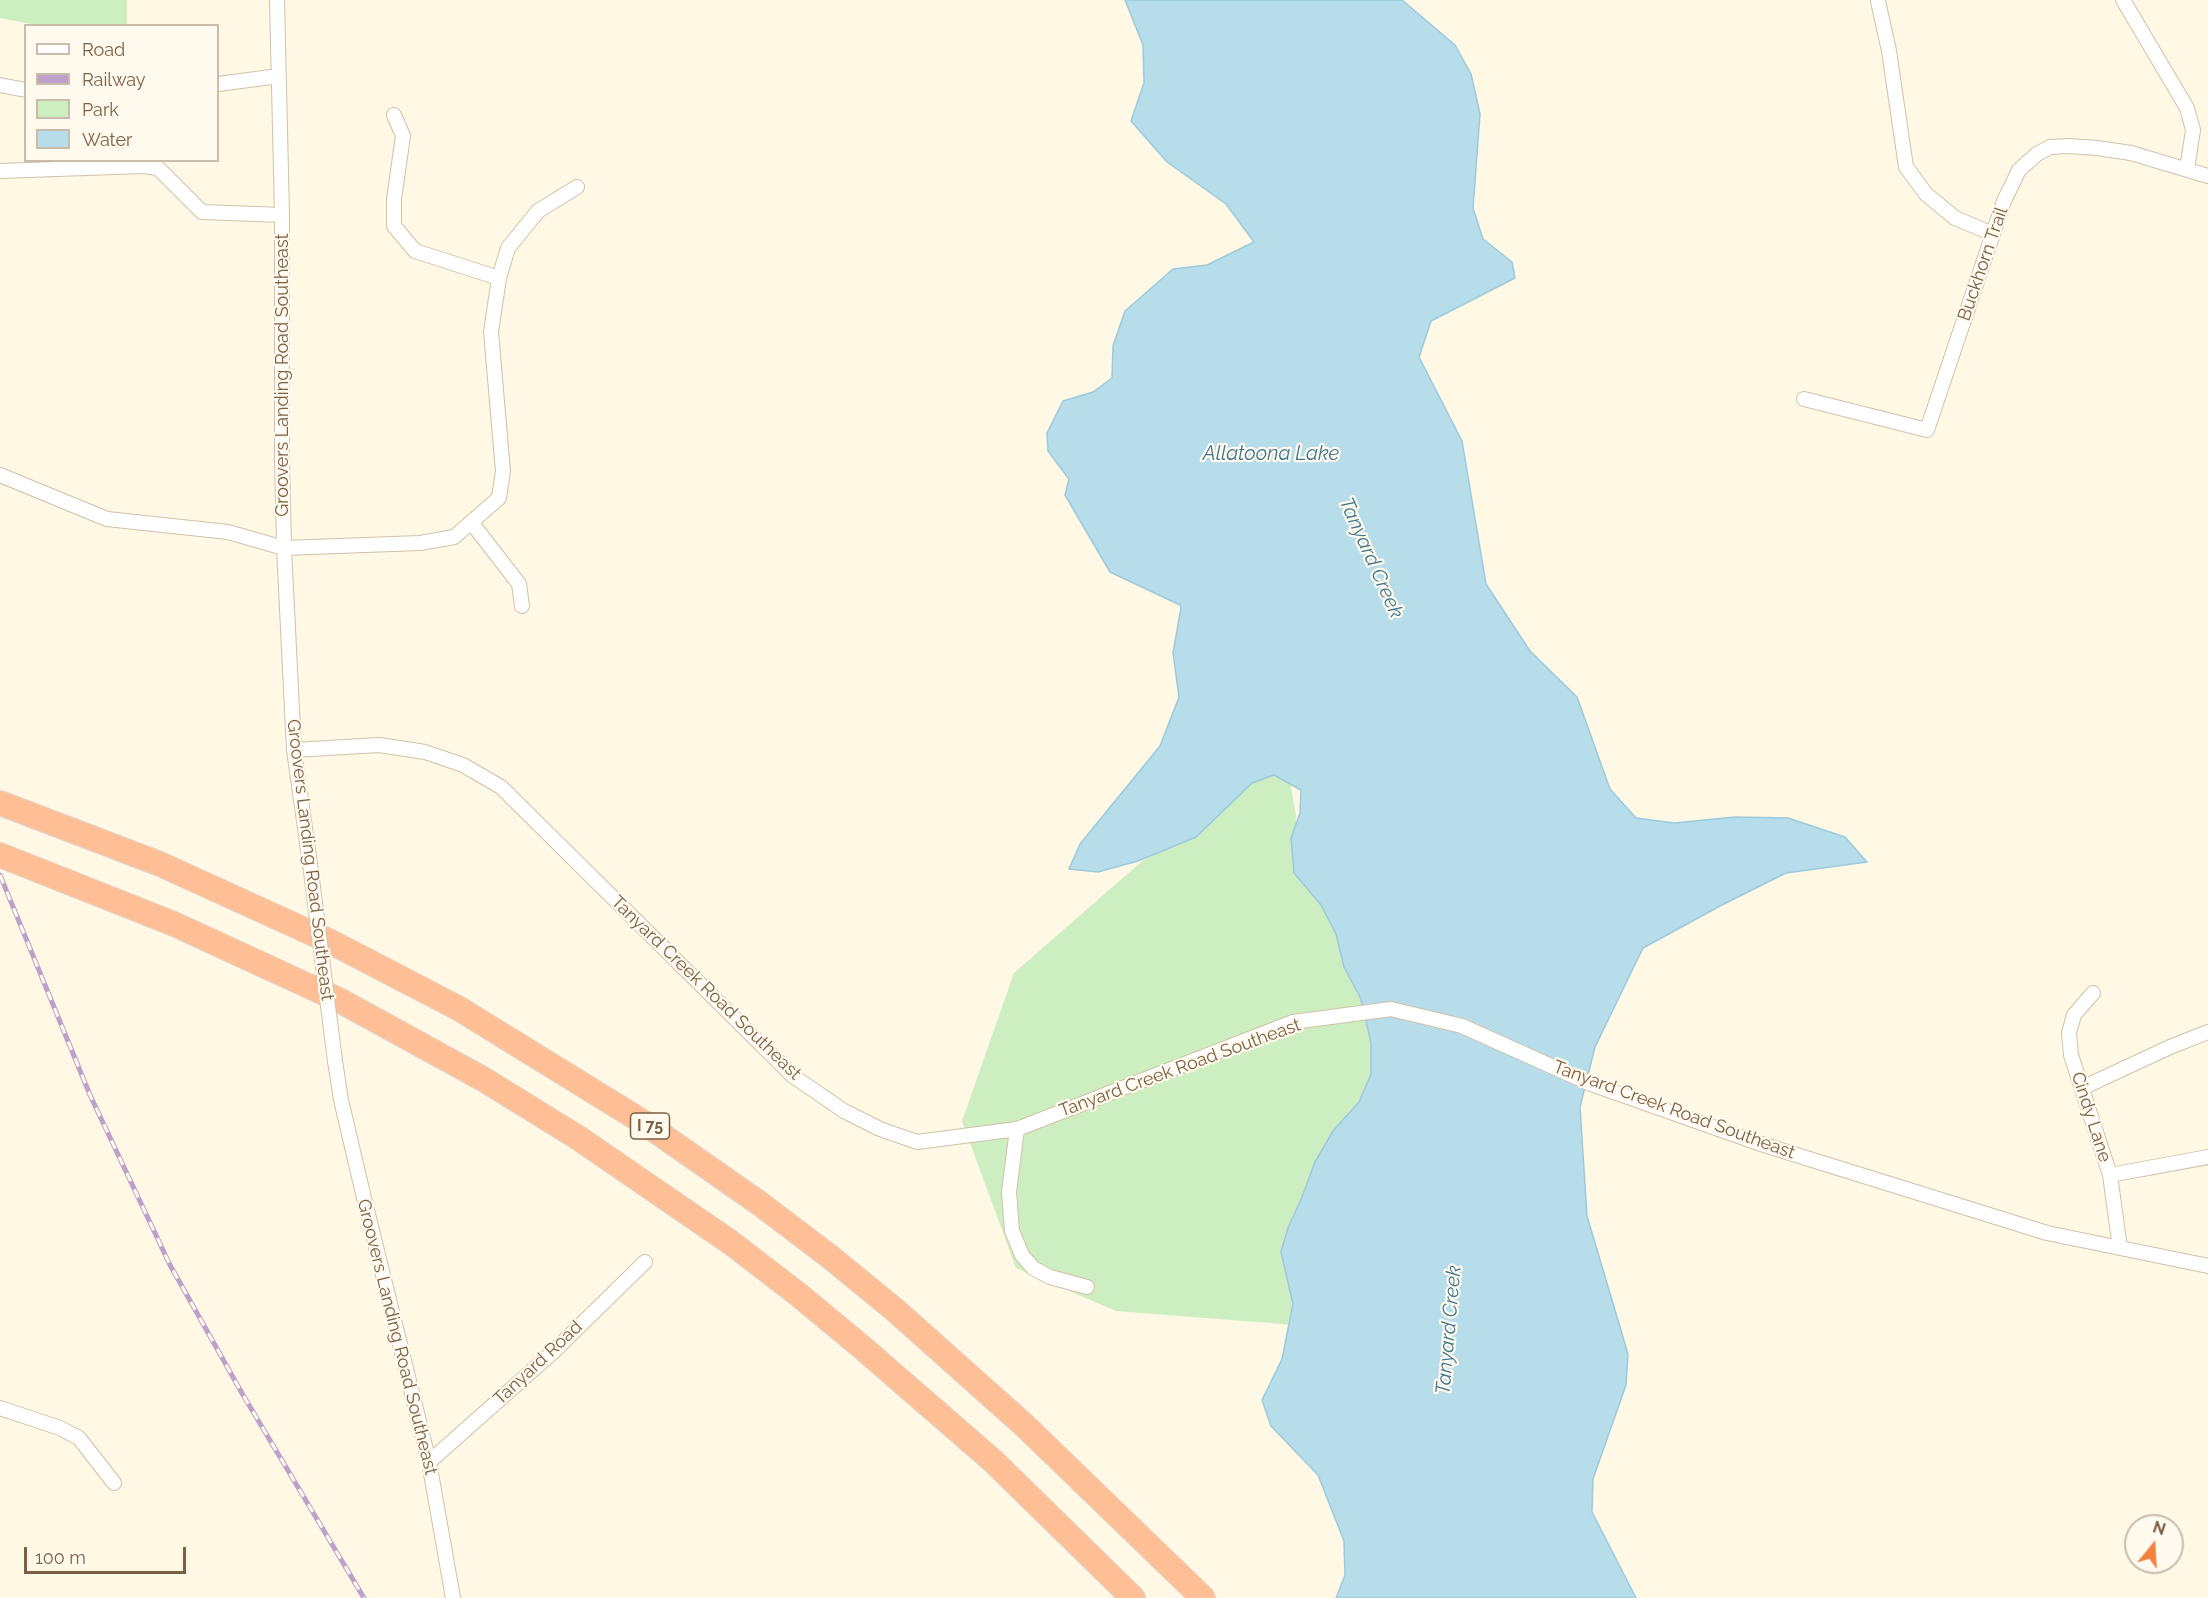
<!DOCTYPE html>
<style>
body{margin:0}
#map{position:relative;width:2208px;height:1598px;overflow:hidden;background:#fef8e5;font-family:Raleway,sans-serif}
canvas{display:block}
.legend{position:absolute;left:24px;top:24px;width:195px;height:138px;box-sizing:border-box;background:#fffaed;border:2px solid #cabcab;margin:0;padding:8px 10px;list-style:none;font-size:18px;color:#7a6047}
.legend li{display:flex;align-items:center;gap:12px;height:30px}
.legend b{width:30px;border:2px solid #cabcab}
.north{position:absolute;left:2124px;top:1514px;width:60px;height:60px;box-sizing:border-box;background:#fffaed;border:2px solid #cabcab;border-radius:50%;rotate:18deg;font-size:16px;font-weight:700;line-height:24px;text-align:center;color:#7a6047}
.north::after{content:'';display:block;margin:auto;width:21px;height:27px;background:#f4803e;clip-path:polygon(50% 0,100% 100%,50% 72%,0 100%)}
.scale{position:absolute;left:24px;top:1547px;width:162px;height:27px;box-sizing:border-box;border:3px solid #7a6047;border-top:0;padding-left:8px;font-size:18px;line-height:21px;white-space:nowrap;color:#7a6047;-webkit-text-stroke:4px #fffaed;paint-order:stroke}
</style>
<div id="map">
<canvas width="2208" height="1598"></canvas>
<ul class="legend">
<li><b style="height:8px;background:#fff"></b>Road</li>
<li><b style="height:8px;background:#bda1ca"></b>Railway</li>
<li><b style="height:16px;background:#cdeec1"></b>Park</li>
<li><b style="height:16px;background:#b7dcea"></b>Water</li>
</ul>
<div class="north">N</div>
<div class="scale">100 m</div>
</div>
<script>
const c = document.querySelector('canvas').getContext('2d');
c.lineJoin = 'round';
function fill(path, color) { c.fillStyle = color; c.fill(path, 'evenodd'); }
const shape = rows => new Path2D(rows.map(r => 'M' + r).join(''));
function stroke(path, color, width, dash) { c.strokeStyle = color; c.lineWidth = width; c.lineCap = dash ? 'butt' : 'round'; c.setLineDash(dash || []); c.stroke(path); }
function label(font, color, halo, rows, align = 'center') {
  c.font = font + ' Raleway,sans-serif'; c.lineWidth = 4.5; c.setLineDash([]); c.textBaseline = 'middle'; c.strokeStyle = halo; c.fillStyle = color; for (const [text, x, y, turn = 0] of rows) {
    c.save(); c.translate(x, y); c.rotate((+turn || 0) * Math.PI / 180); c.textAlign = isNaN(turn) ? turn : align; if (halo) c.strokeText(text, 0, 0); c.fillText(text, 0, 0); c.restore();
  }
}
fill(shape([
 [0,0,127,0,127,25,36,25,0,18],
 [1287,766,1296,815,1296,862,1364,980,1386,1059,1295,1325,1116,1311,1016,1268,962,1121,1014,973,1141,862,1194,832,1246,777]
]), '#cdeec1');
const water = shape([
 [1125,0,1402,0,1455,45,1471,74,1480,114,1473,208,1483,239,1512,262,1515,278,1431,321,1419,357,1462,441,1486,584,1530,651,1577,697,1610,789,1636,818,1674,823,1735,817,1788,818,1845,837,1867,862,1786,873,1720,906,1643,948,1595,1047,1580,1107,1587,1216,1628,1354,1626,1385,1593,1479,1592,1512,1636,1598,1336,1598,1345,1575,1344,1541,1318,1475,1271,1426,1262,1400,1282,1359,1293,1304,1281,1252,1288,1228,1302,1197,1315,1162,1333,1131,1359,1102,1371,1074,1371,1043,1361,999,1344,967,1336,934,1321,905,1294,873,1291,838,1300,813,1301,790,1274,775,1252,783,1196,837,1138,861,1098,872,1069,869,1080,844,1160,746,1179,697,1173,653,1181,608,1180,605,1110,572,1065,495,1069,479,1048,451,1047,433,1063,401,1093,392,1112,378,1113,346,1125,311,1173,269,1207,265,1254,242,1226,204,1167,162,1131,121,1144,83,1143,45,1125,0]
]);
fill(water, '#b7dcea');
stroke(water, '#9ccadd', 1.5);
const minor = shape([
 [277,0,282,215,282,460,284,548,294,750,310,864],
 [2123,0,2187,108,2193,130,2187,169],
 [1878,1,1889,51,1906,167,1926,194,1955,218,1993,234],
 [218,84,279,76],
 [0,85,26,90],
 [394,115,403,136,394,199,394,226,415,251,499,278],
 [0,171,143,166,158,168,202,212,282,215],
 [1804,399,1927,430,2004,201,2019,170,2037,154,2050,147,2069,146,2097,148,2131,153,2208,176],
 [0,475,107,519,228,532,284,548,420,543,454,537,499,498,503,471,491,332,499,278,508,248,538,211,577,187],
 [471,522,519,584,522,606],
 [294,750,379,745,425,752,463,765,501,787,793,1076,844,1111,880,1129,917,1142,1017,1129,1293,1022,1391,1009,1462,1026,1591,1084,1758,1143,2047,1233,2208,1266],
 [2093,993,2074,1015,2069,1033,2071,1055,2110,1175,2120,1248],
 [335,1061,341,1100,364,1198,429,1462,453,1598],
 [2082,1088,2170,1047,2208,1032],
 [1017,1129,1009,1192,1012,1231,1022,1255,1033,1268,1050,1277,1087,1287],
 [2110,1175,2208,1157],
 [0,1408,60,1428,79,1438,114,1483],
 [429,1462,553,1352,645,1262]
]);
const motorway = shape([
 [0,803,160,864,329,941,458,1008,643,1122,759,1203,829,1256,895,1310,1024,1425,1203,1598],
 [0,855,174,924,339,1000,483,1079,577,1137,730,1242,799,1295,864,1349,993,1461,1133,1598]
]);
stroke(minor, '#d1c1a9', 16);
stroke(motorway, '#dfd9d3', 26);
stroke(minor, '#fff', 14);
stroke(motorway, '#ffbf96', 24);
const rail = shape([
 [0,875,90,1095,170,1265,243,1395,364,1598]
]);
stroke(rail, '#bda1ca', 5);
stroke(rail, '#fffaed', 3, [9]);
const minorBridge = shape([
 [310,864,335,1061]
]);
stroke(minorBridge, '#d1c1a9', 16, []);
stroke(minorBridge, '#fff', 14);
for (const [x, y, w] of [
 [650,1126,39]
]) { const box = new Path2D(); box.roundRect(x - w / 2, y - 13, w, 26, 4.5); c.fillStyle = '#fffaed'; c.fill(box); stroke(box, '#7a6047', 1.5); }
label('bold 16px', '#7a6047', null, [
 ["I 75",650,1126]
]);
label('18px', '#7a6047', '#fffaed', [
 ["Buckhorn Trail",1983,264,-71],
 ["Groovers Landing Road Southeast",283,375,-90],
 ["Groovers Landing Road Southeast",310,860,83],
 ["Tanyard Creek Road Southeast",706,988,44],
 ["Tanyard Creek Road Southeast",1180,1068,-20],
 ["Tanyard Creek Road Southeast",1674,1110,20],
 ["Cindy Lane",2091,1117,72],
 ["Groovers Landing Road Southeast",397,1337,76],
 ["Tanyard Road",538,1363,-43]
]);
label('italic 20px', '#3e7790', '#fffaed', [
 ["Allatoona Lake",1271,454],
 ["Tanyard Creek",1371,558,66],
 ["Tanyard Creek",1449,1330,-85]
]);
</script>
